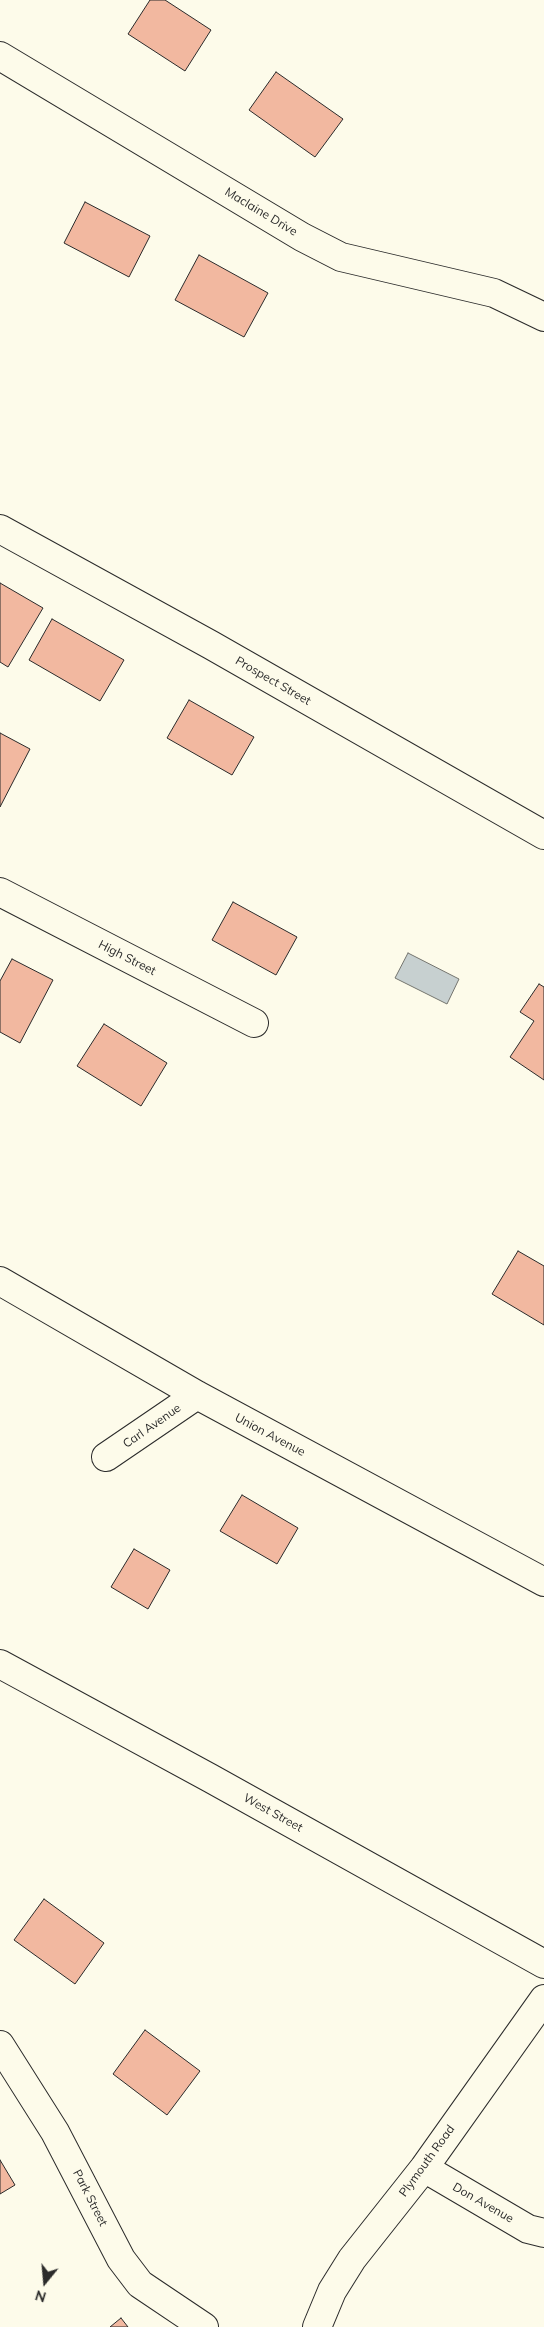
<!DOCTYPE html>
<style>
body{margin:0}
#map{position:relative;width:544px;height:2327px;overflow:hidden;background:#fdfbea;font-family:Mulish,sans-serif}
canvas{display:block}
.north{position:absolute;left:20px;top:2257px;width:50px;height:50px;-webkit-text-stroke:4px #fdfbea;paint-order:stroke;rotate:197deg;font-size:14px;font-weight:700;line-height:20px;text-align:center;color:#2b2b2b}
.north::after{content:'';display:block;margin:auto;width:18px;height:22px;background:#2b2b2b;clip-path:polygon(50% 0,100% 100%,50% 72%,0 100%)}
</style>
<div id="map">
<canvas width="544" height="2327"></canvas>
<div class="north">N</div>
</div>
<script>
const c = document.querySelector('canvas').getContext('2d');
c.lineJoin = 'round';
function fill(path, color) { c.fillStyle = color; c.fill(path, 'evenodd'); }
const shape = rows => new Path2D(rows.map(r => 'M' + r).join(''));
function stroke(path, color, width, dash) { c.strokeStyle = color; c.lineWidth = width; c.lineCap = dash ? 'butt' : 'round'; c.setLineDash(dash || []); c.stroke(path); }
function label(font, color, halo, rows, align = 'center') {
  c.font = font + ' Mulish,sans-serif'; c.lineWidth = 4; c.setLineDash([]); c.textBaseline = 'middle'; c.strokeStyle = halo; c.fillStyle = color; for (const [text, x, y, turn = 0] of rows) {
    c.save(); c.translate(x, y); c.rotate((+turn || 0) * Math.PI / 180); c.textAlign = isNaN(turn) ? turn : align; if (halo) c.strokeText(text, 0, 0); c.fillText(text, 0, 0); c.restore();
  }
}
const water = shape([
 [408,953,459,979,447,1004,395,978,408,953]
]);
fill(water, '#c7d0d0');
stroke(water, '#74746e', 1);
const building = shape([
 [150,0,165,0,211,30,185,71,128,34,150,0],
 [276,72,343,119,315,157,249,110,276,72],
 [85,202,150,236,129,277,64,243,85,202],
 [199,255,268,293,244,337,175,300,199,255],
 [0,583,43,608,8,667,0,662,0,583],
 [52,619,124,660,100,701,29,660,52,619],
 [189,700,254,737,232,775,167,738,189,700],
 [0,733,30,749,0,807,0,733],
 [233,902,297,937,276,975,212,940,233,902],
 [12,959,53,980,20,1043,0,1032,0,981,12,959],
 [539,984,544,987,544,1080,510,1057,534,1021,520,1012,539,984],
 [104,1024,167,1063,141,1106,77,1066,104,1024],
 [518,1251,544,1266,544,1325,492,1294,518,1251],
 [242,1495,298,1528,277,1564,220,1531,242,1495],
 [134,1549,170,1570,148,1609,111,1587,134,1549],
 [44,1899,104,1943,75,1984,14,1940,44,1899],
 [145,2030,200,2071,167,2115,113,2074,145,2030],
 [0,2160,15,2185,0,2194,0,2160],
 [121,2318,128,2327,110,2327,121,2318]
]);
fill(building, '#f2b8a0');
stroke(building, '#2b2b2b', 1);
const minor = shape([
 [0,56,302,237,341,257,494,293,544,317],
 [0,529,211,645,544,835],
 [0,892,254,1023],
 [0,1281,197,1395,544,1582],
 [106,1457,197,1395],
 [0,1664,210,1778,544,1964],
 [0,2045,55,2132,121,2259,140,2284,204,2327],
 [424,2168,528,2229,544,2233],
 [317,2327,332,2291,352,2259,424,2168,544,1999]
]);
stroke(minor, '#2b2b2b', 30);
stroke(minor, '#fdfbea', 28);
label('12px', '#2b2b2b', '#fdfbea', [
 ["Maclaine Drive",261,212,31],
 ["Prospect Street",273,681,30],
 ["High Street",127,958,27],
 ["Carl Avenue",152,1426,-35],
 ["Union Avenue",270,1435,28],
 ["West Street",273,1813,29],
 ["Plymouth Road",427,2161,-54],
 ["Park Street",90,2198,63],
 ["Don Avenue",483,2203,30]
]);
</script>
